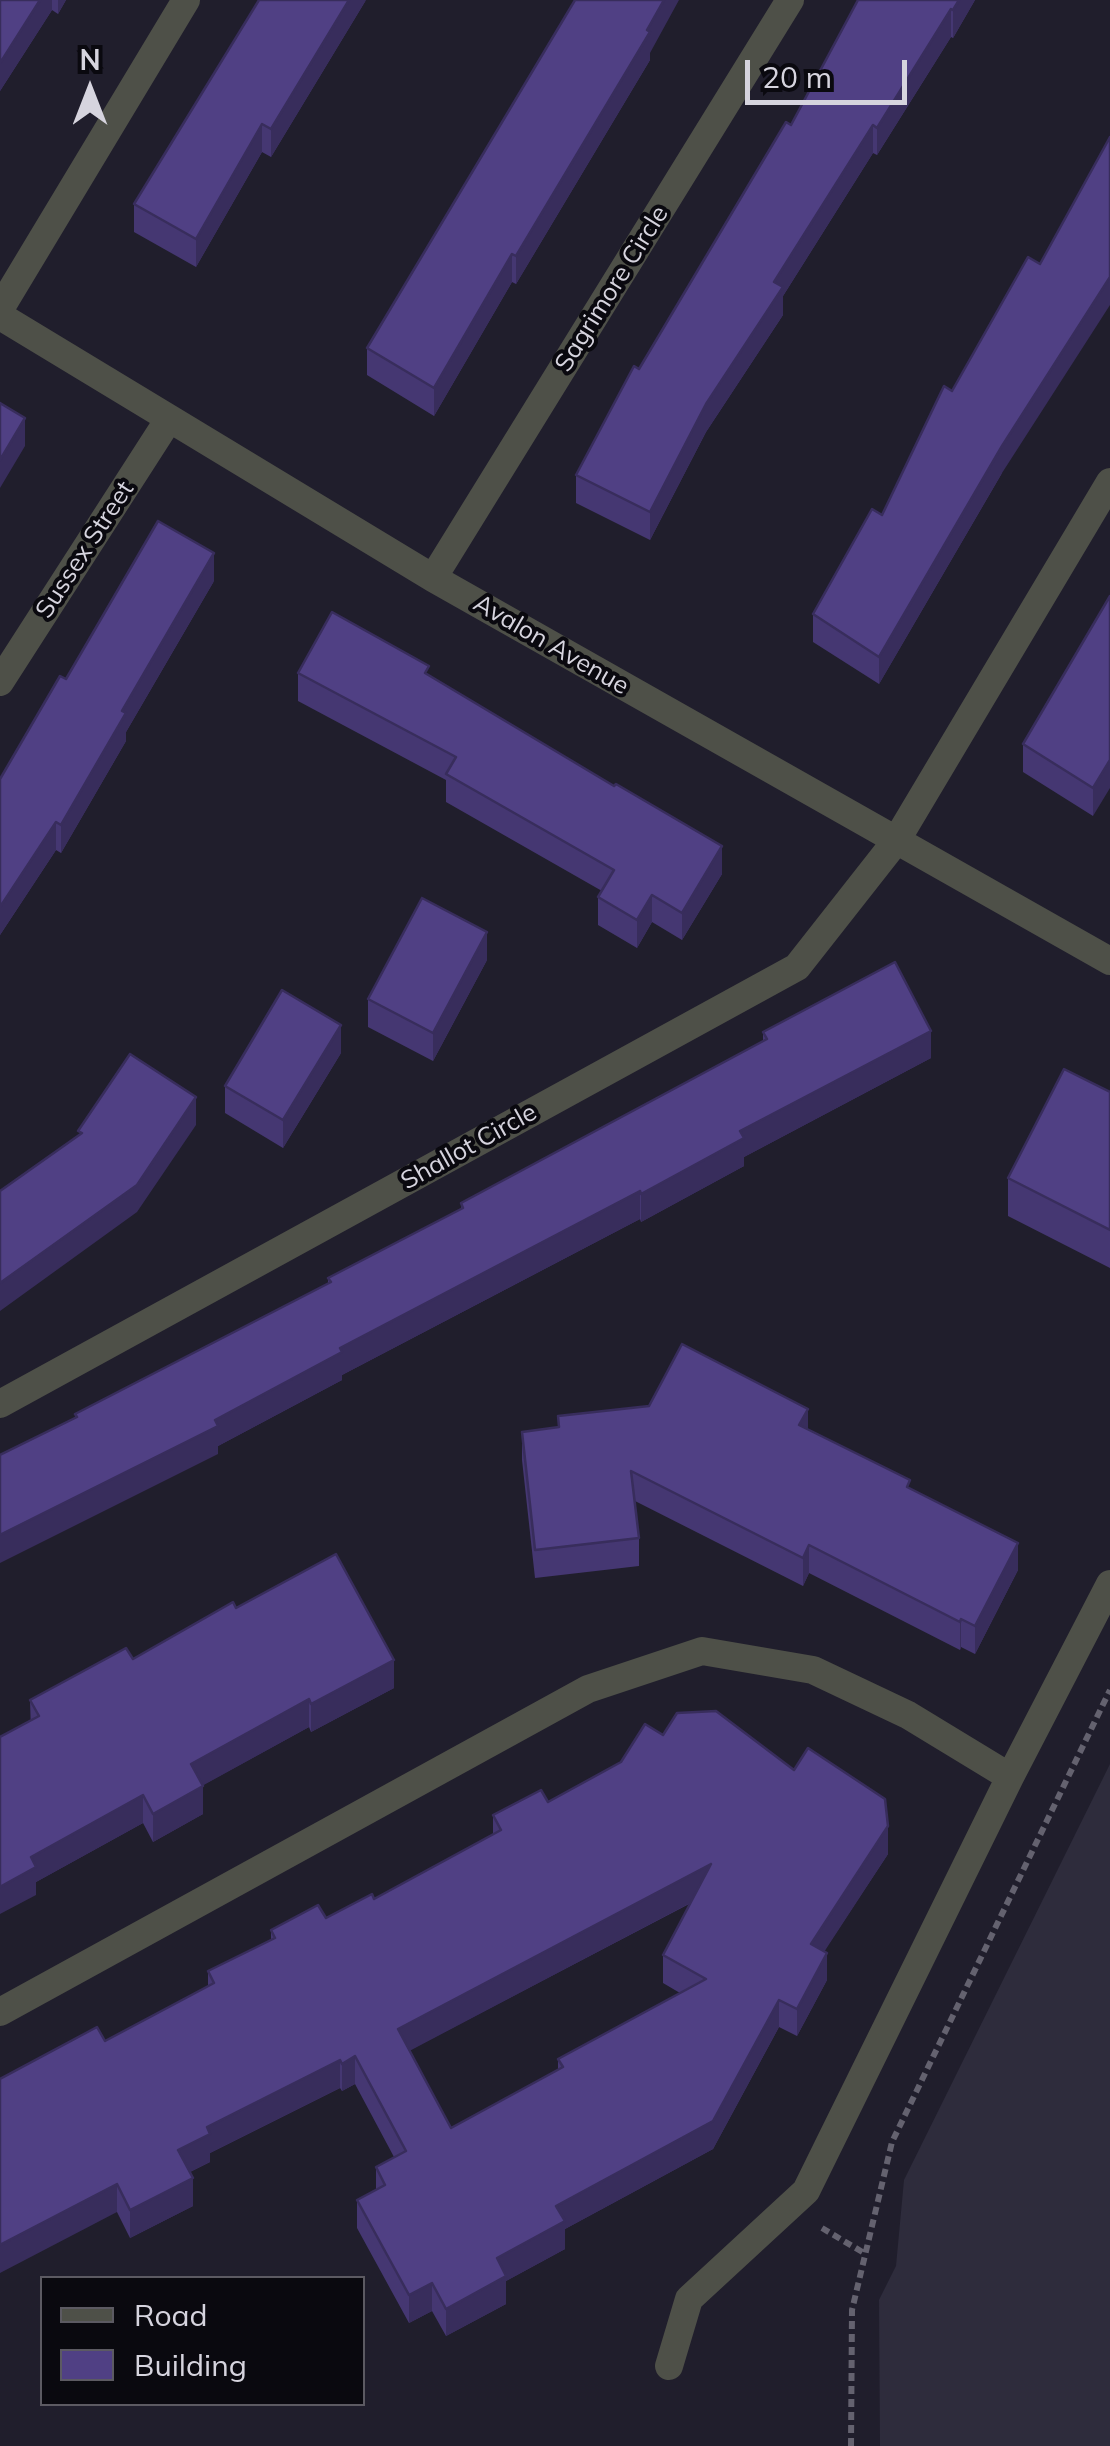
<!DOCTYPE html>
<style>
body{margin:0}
#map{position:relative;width:1110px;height:2446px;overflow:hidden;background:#201e2c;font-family:Mulish,sans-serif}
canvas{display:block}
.legend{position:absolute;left:40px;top:2276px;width:325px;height:130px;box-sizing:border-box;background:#0a090f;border:2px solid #5c5a62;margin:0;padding:12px 18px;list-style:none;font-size:30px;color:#d6d4de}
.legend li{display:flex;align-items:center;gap:20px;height:50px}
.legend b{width:50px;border:2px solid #5c5a62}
.north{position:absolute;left:40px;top:40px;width:100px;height:100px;-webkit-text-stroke:8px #0a090f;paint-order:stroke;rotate:0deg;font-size:28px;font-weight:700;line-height:40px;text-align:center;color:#d6d4de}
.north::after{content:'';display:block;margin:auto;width:35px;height:45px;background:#d6d4de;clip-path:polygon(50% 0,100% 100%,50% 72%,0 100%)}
.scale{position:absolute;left:745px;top:60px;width:162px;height:45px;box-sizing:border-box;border:5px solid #d6d4de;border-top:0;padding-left:12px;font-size:30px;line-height:35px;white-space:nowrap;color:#d6d4de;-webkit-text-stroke:8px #0a090f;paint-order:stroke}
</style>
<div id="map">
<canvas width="1110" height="2446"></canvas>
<ul class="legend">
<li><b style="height:12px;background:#4e5048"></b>Road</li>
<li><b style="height:28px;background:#504084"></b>Building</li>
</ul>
<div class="north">N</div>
<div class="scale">20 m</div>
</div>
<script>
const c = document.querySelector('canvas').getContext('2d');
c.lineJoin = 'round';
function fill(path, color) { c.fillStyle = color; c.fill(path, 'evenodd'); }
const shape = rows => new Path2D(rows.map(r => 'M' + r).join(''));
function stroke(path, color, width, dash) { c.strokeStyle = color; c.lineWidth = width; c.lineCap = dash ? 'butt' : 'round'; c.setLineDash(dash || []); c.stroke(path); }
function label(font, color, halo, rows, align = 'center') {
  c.font = font + ' Mulish,sans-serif'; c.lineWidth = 8; c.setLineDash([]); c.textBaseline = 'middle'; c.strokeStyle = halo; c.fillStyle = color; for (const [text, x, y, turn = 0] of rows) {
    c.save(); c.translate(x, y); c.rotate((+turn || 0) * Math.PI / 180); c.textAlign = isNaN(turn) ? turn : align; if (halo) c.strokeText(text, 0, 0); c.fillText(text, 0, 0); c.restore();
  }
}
fill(shape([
 [1110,1764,1110,2446,880,2446,879,2300,896,2266,904,2180]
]), '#2e2c3c');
stroke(shape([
 [822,2228,864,2253],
 [851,2446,852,2310,892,2142,1110,1690]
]), '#64626f', 6, [8, 5]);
stroke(shape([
 [0,309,186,0],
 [0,316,433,578,1110,961],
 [433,578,790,0],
 [0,682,169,419],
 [0,1404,797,967,896,841,1110,482],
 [0,2012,588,1689,702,1651,813,1670,908,1715,1010,1777],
 [669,2366,689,2299,806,2191,1010,1777,1110,1584]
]), '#4e5048', 28);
fill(shape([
 [0,0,66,0,58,14,52,10,0,91],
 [366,0,271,157,262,152,196,267,134,232,134,204],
 [858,0,975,0,953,38,951,37,877,155,873,153,783,296,783,315,706,432,650,540,576,503,576,475,639,369,791,125],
 [650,53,650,60,516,284,512,282,434,416,367,375,367,348],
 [1002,473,879,684,813,642,813,614,882,515],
 [214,581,126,732,126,741,61,853,56,850,0,935,0,779,66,679],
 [1110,596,1093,816,1023,772,1023,744],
 [298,673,429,676,722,874,682,940,652,922,637,948,598,925,598,897,602,891,446,802,446,780,298,701],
 [487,960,433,1061,368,1027,368,999],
 [763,1032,931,1058,744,1157,744,1166,641,1222,640,1219,342,1375,342,1380,218,1446,218,1454,75,1418,75,1414,328,1284,328,1278,461,1209,461,1203,763,1041],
 [341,1053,283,1148,225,1113,225,1086],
 [1110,1092,1110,1268,1008,1216,1008,1178],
 [558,1416,808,1429,910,1488,1018,1570,975,1654,961,1647,960,1650,809,1573,803,1586,635,1501,639,1538,639,1566,535,1578,522,1460,522,1432,558,1427],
 [236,1608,394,1688,311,1732,309,1727,203,1785,203,1814,153,1842,143,1823,36,1882,36,1895,30,1700,133,1659],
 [663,1735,888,1854,824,1951,827,1980,797,2036,779,2027,713,2149,565,2229,565,2249,506,2281,506,2304,446,2336,432,2311,409,2323,357,2228,357,2200,376,2190,376,2167,394,2157,355,2084,342,2091,340,2088,210,2153,210,2162,190,2172,193,2206,130,2238,117,2212,105,2041,208,1986,208,1971,271,1940,271,1930,326,1918,374,1899,493,1834,493,1815,548,1802,621,1762],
 [691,1903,663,1955,663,1983,680,1993,558,2059,558,2070,451,2128,410,2050]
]), '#453772');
fill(shape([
 [40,0,52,0,52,10,0,91,0,63],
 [58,0,66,0,58,14],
 [349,0,366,0,271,157,271,129],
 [664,0,679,0,650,53,650,60,516,284,516,256],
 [959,0,975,0,953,38,953,10],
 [951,9,951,37,877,155,877,128],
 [262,124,262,152,196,267,196,239],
 [873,125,873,153,783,296,783,315,706,432,650,540,650,512,706,404,774,282],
 [512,254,512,282,434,416,434,388],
 [1110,277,1110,305,1002,473,879,684,879,657,1002,446],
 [25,418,25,446,0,488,0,460],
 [214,553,214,581,126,732,126,741,61,853,61,825,122,711],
 [1110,760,1110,788,1093,816,1093,788],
 [56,822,56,850,0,935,0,907],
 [722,846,722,874,682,940,682,913],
 [652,895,652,922,637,948,637,920],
 [487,932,487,960,433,1061,433,1033],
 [341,1025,341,1053,283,1148,283,1120],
 [931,1031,931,1058,744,1157,744,1166,641,1222,641,1194,740,1131],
 [196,1097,196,1125,137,1212,0,1311,0,1283],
 [640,1191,640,1219,342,1375,342,1380,218,1446,218,1454,0,1563,0,1535,215,1420,340,1348],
 [808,1409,808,1437,799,1425],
 [1018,1543,1018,1570,975,1654,975,1626],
 [809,1545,809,1573,803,1586,803,1558],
 [961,1619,961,1647,960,1650,960,1622],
 [394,1660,394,1688,311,1732,311,1704],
 [309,1699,309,1727,191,1792,191,1764],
 [203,1786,203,1814,153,1842,153,1814],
 [143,1795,143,1823,36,1882,36,1895,0,1914,0,1887,31,1857],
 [888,1826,888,1854,811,1972,811,1944],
 [711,1864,711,1892,398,2057,398,2029],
 [827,1953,827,1980,797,2036,797,2009],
 [779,2000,779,2027,713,2149,565,2229,565,2249,506,2281,506,2304,446,2336,446,2309,497,2258,556,2206],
 [355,2056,355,2084,342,2091,342,2064],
 [340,2060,340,2088,210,2153,210,2162,178,2178,178,2150,207,2127],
 [193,2178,193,2206,130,2238,130,2210],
 [117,2184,117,2212,0,2273,0,2245],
 [432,2283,432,2311,409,2323,409,2295]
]), '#382d5c');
const building = shape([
 [0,0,40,0,0,63,0,0],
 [259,0,349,0,271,129,262,124,196,239,134,204,259,0],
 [575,0,664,0,647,30,650,32,516,256,512,254,434,388,367,348,575,0],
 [858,0,959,0,953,10,951,9,877,128,873,125,774,282,783,287,706,404,650,512,576,475,634,366,639,369,786,122,791,125,858,0],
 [1110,137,1110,277,1002,446,879,657,813,614,872,509,882,515,944,386,952,391,1028,257,1040,264,1110,137],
 [0,403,25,418,0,460,0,403],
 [158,521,214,553,122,711,126,713,61,825,56,822,0,907,0,779,60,676,66,679,158,521],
 [1110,596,1110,760,1093,788,1023,744,1110,596],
 [332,612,429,666,425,673,614,786,616,784,722,846,682,913,652,895,637,920,598,897,614,870,446,774,456,757,298,673,332,612],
 [422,898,487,932,433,1033,368,999,422,898],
 [895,962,931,1031,740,1131,744,1138,641,1194,640,1191,340,1348,342,1352,215,1420,218,1426,0,1535,0,1455,77,1417,75,1414,331,1282,328,1278,463,1208,461,1203,767,1039,763,1032,895,962],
 [282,990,341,1025,283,1120,225,1086,282,990],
 [130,1054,196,1097,137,1185,0,1283,0,1191,82,1133,78,1131,130,1054],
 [1064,1069,1110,1092,1110,1230,1008,1178,1064,1069],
 [682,1344,808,1409,799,1425,910,1480,907,1487,1018,1543,975,1626,961,1619,960,1622,809,1545,803,1558,631,1471,639,1538,535,1550,522,1432,559,1427,558,1416,649,1406,682,1344],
 [336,1554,394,1660,311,1704,309,1699,191,1764,203,1786,153,1814,143,1795,31,1857,36,1867,0,1887,0,1737,39,1716,30,1700,126,1648,133,1659,233,1602,236,1608,336,1554],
 [716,1711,794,1770,808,1748,885,1799,888,1826,811,1944,827,1953,797,2009,779,2000,713,2121,556,2206,565,2221,497,2258,506,2276,446,2309,432,2283,409,2295,357,2200,385,2185,376,2167,406,2151,355,2056,342,2064,340,2060,207,2127,210,2134,178,2150,193,2178,130,2210,117,2184,0,2245,0,2079,97,2027,105,2041,214,1983,208,1971,275,1938,271,1930,318,1905,326,1918,372,1894,374,1899,501,1830,493,1815,541,1790,548,1802,621,1762,645,1724,663,1735,677,1713,716,1711],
 [711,1864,663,1955,706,1979,558,2059,563,2067,451,2128,398,2029,711,1864]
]);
fill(building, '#504084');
stroke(building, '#382d5c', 2.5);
label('25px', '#d6d4de', '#0a090f', [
 ["Sagrimore Circle",612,289,-58],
 ["Sussex Street",85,550,-57],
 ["Avalon Avenue",551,645,30],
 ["Shallot Circle",469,1147,-29]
]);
</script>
